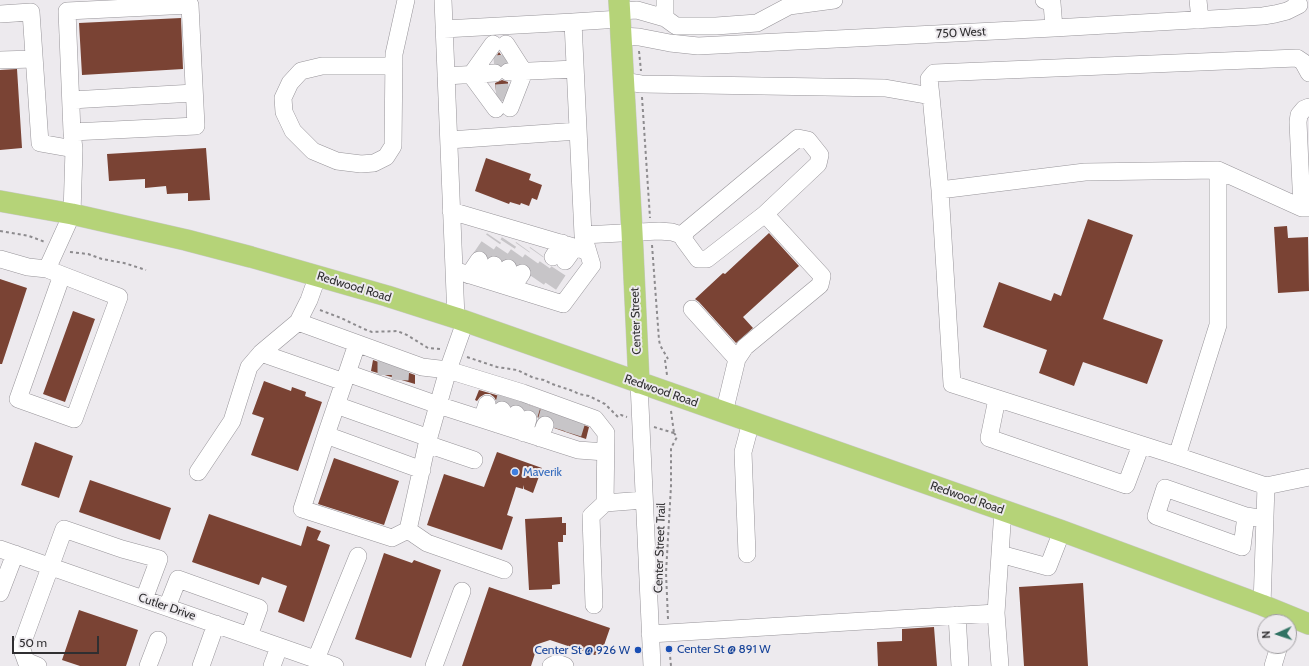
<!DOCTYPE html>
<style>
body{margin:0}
#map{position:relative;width:1309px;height:666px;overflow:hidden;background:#edeaee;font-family:Cabin,sans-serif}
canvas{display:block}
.north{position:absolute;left:1257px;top:614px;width:40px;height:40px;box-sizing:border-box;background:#edeaee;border:1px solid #a19fa2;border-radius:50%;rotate:267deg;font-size:11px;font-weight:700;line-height:16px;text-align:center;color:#302f31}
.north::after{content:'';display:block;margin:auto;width:14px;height:18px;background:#307263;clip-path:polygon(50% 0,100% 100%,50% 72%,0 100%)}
.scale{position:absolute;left:12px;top:636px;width:87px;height:18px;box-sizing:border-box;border:2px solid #302f31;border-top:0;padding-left:5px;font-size:12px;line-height:14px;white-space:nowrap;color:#302f31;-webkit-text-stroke:3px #edeaee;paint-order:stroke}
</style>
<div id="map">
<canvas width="1309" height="666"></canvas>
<div class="north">N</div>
<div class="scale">50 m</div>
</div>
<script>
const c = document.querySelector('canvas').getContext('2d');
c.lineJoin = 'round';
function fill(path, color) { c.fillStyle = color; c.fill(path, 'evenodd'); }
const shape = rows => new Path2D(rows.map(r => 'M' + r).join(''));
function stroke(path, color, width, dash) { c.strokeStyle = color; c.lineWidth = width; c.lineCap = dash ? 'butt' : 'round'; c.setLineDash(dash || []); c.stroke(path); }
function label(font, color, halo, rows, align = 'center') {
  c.font = font + ' Cabin,sans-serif'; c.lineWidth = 4; c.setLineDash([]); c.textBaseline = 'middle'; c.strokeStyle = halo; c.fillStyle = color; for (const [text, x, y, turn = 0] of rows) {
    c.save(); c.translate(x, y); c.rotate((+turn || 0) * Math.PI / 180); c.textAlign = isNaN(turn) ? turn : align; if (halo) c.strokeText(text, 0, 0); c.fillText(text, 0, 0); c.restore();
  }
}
fill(shape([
 [181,18,183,69,82,75,79,23],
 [499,52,506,62,501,65,494,63,494,60],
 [17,69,22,148,0,150,0,70],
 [502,80,508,82,508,85,502,101,496,91,495,83],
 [206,148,210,200,188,201,188,193,167,194,166,186,145,188,145,179,109,181,107,154],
 [486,158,531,174,529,180,542,185,537,200,532,198,529,206,521,203,520,205,510,202,509,204,475,191],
 [1088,219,1133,235,1103,319,1163,340,1147,384,1083,362,1074,386,1039,373,1047,350,983,327,999,282,1051,301,1054,293,1061,296],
 [1287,226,1288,238,1308,237,1309,291,1278,293,1274,227],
 [769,233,799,266,743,317,753,328,736,343,699,302,695,299,723,273,725,274],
 [0,279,27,288,2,364,0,364],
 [73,311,95,319,65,402,43,394],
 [373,360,415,375,415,384,371,371],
 [264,381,291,391,292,387,306,392,305,396,322,402,298,471,251,455,264,418,252,414],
 [479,390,520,402,589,427,586,439,554,428,555,423,553,419,549,416,543,415,538,418,535,412,530,409,525,410,519,404,515,404,511,406,505,400,501,400,497,402,494,397,490,394,485,394,480,397,477,401,475,400],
 [35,442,73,456,59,498,21,485],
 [497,452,542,468,533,493,524,489,524,485,523,489,516,487,507,515,513,517,502,550,427,525,444,474,484,487],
 [334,458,399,481,384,525,318,504],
 [90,480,171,508,160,540,79,512],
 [209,514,301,546,307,526,321,531,317,540,330,545,304,622,278,612,287,586,262,577,259,585,192,562],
 [562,517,562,523,566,523,566,535,563,535,563,542,558,542,560,584,552,585,552,589,529,590,525,519],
 [384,553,412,563,414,560,441,570,411,658,355,639],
 [1083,583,1088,666,1024,666,1019,587],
 [489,587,610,628,602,651,595,655,550,640,538,644,531,666,462,666],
 [79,610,138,630,126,666,80,666,62,660],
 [934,627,937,666,878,666,877,642,902,641,902,629]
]), '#7a4334');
stroke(shape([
 [494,64,507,63],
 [496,93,509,92],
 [479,260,494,238],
 [494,265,509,242],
 [508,268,523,247],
 [522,273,537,252],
 [537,280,553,257],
 [549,285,565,261],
 [386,375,386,361],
 [400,380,401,366],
 [502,410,506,396],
 [516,414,520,401],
 [528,419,532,406],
 [545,425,549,411],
 [558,429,562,416],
 [573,434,577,421]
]), '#c7c5c8', 17, [17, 8]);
const minor = shape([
 [443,0,456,318],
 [665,0,665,18],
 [1044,0,1052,3,1054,28],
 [1198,0,1200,20],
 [620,11,637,10,665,18,676,26,716,26,757,23,789,6,834,0],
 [0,14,31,12,40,143,74,149],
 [573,22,620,19],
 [444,29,573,22,583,235,592,265,563,304,454,270],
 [621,36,639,37,670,43,698,46,1054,28,1263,16,1275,14,1287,11,1299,5,1297,0],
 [506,44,524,72],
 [0,60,34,59],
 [394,66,322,66,301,71,290,83,283,98,284,112,293,131,313,151,337,161,361,164,374,163,386,157,393,146,394,54,406,0],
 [508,72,575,69],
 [471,75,496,109],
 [471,75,493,44],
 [446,76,495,73],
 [623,81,641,84,885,88,931,96,940,190,952,384,1177,456,1266,486,1262,605],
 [931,96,929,79,934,73,1297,58,1303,62,1309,73],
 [71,100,194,93],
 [510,108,524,72],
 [449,140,578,131],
 [940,190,1085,172,1218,170,1302,208,1309,208],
 [1302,208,1298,122,1299,115,1304,109,1309,107],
 [451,211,587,251],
 [583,235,659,231,672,232,684,236],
 [553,257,562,243],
 [0,259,28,267,47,269,62,275,119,297,74,419,18,399,62,275],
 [565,261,575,247],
 [47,269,72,214,74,149,72,132,67,11,190,5,196,126,72,132],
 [318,275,309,300,298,322,422,367,448,370,427,444,408,530,427,543,504,570],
 [469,275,479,260],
 [484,279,494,265],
 [498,283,508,268],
 [512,288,522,273],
 [692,309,737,359,724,413],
 [465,322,448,370,523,393,595,419,606,433,605,503,644,500],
 [261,353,344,382],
 [737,359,745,347,820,285,822,276,765,214,707,259,698,259,684,240,685,232,798,138,808,140,820,155,818,164,765,214],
 [347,373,438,405,578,450,605,452],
 [639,383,652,666],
 [997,399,989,438,1126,485,1141,445],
 [336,405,429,438],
 [482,419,487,404],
 [497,424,502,410],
 [511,428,516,414],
 [524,433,528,419],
 [326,435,357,344],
 [540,438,545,425],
 [427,444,474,460],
 [1177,456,1218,325,1218,170],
 [198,472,232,421,249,367,261,353,298,322],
 [1266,486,1309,477],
 [1246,516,1165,488,1156,516,1242,547,1246,516,1265,519],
 [408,530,392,538,302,509,326,435,422,470],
 [0,549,335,666],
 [747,554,743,452,751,422],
 [1000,554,1048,567,1062,531],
 [0,593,15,554],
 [594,605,591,516,605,503],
 [167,607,178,579,259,608,249,636],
 [996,613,1003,510],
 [957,615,960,666],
 [650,634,996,613,1000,666],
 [316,659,358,556],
 [38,666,26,661,21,647,64,529,122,549,159,559,144,599],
 [148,666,158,640],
 [201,666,216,624],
 [272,666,279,647],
 [434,666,462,591],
 [551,666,557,663,565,666],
 [1273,666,1279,646]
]);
const major = shape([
 [619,0,632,232,639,383],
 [0,201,72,214,186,240,251,257,387,296,456,318,1062,531,1262,605,1309,624]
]);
stroke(minor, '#979499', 18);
stroke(major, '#c9c9c9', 22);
stroke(shape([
 [639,51,641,71],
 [642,97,650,218],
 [0,231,29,236,45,242],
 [652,245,659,340,660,345,668,359],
 [70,252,88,254,102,259,124,263,146,270],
 [320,310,341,318,364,329,372,332,397,331,407,335,428,348,440,349],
 [467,357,497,367,517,370,534,378,544,380,552,384,573,391,579,394,589,396,605,404,618,417,621,415,627,417],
 [665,360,667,375],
 [671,411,674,433],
 [654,427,674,433],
 [668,619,666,573,671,486,671,448,677,437,674,433],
 [669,645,671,666]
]), '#8d8b8e', 2, [3, 3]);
stroke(minor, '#fff', 17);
stroke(major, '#b5d378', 21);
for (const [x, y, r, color] of [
 [515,472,4,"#3f7fe0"],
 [669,649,4,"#1a4fb4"],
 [638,650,4,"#1a4fb4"]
]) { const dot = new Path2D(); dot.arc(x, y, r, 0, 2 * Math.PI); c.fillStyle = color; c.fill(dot); stroke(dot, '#edeaee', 1.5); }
label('12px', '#302f31', '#edeaee', [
 ["750 West",961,33,-3],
 ["Redwood Road",354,287,17],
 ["Center Street",636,321,-92],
 ["Redwood Road",661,391,19],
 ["Redwood Road",967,498,19],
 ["Center Street Trail",660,548,-88],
 ["Cutler Drive",167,607,19]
]);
label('12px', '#366cbe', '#edeaee', [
 ["Maverik",523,472]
], 'left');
label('12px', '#164399', '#edeaee', [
 ["Center St @ 891 W",677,649],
 ["Center St @ 926 W",630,650,"right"]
], 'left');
</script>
